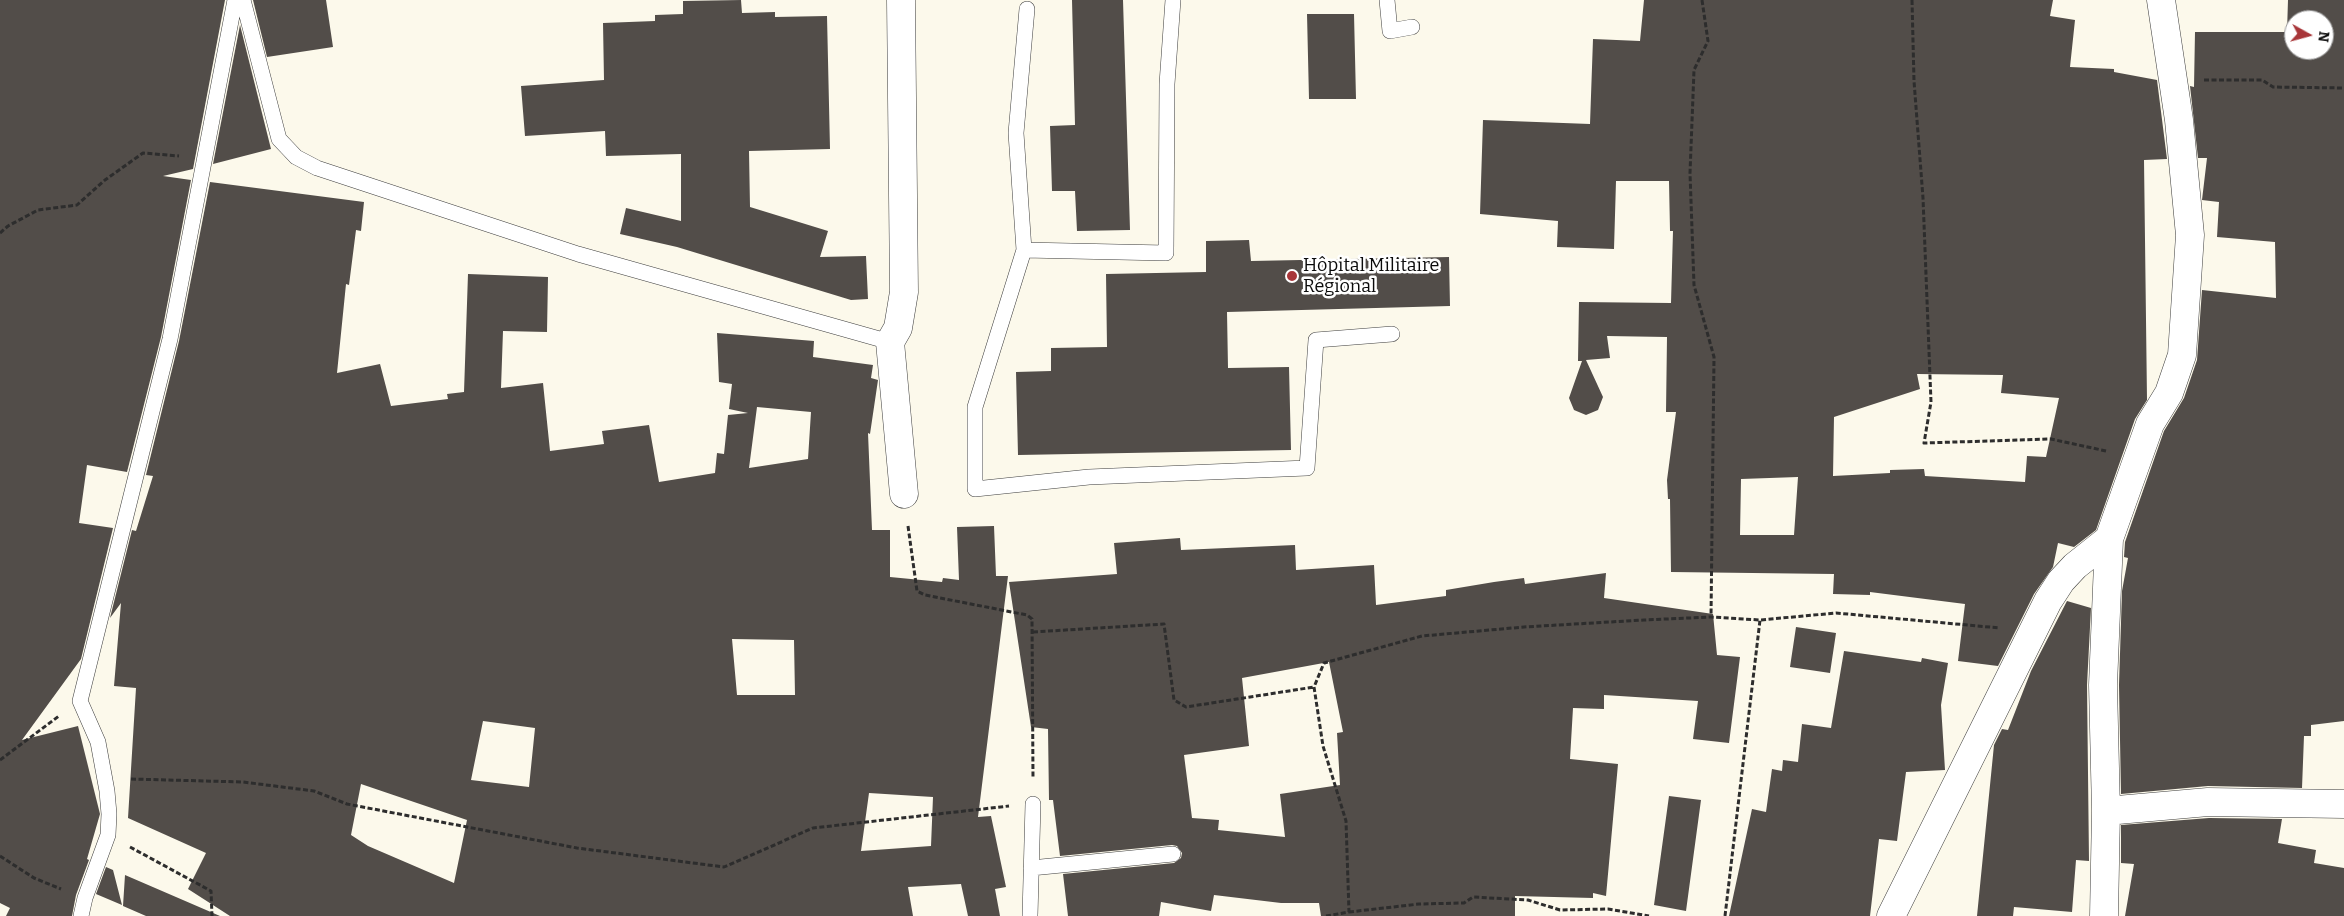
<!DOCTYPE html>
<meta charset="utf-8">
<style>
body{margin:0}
#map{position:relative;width:2344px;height:916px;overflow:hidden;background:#fcf9eb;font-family:Bitter,serif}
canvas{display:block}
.north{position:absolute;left:2284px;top:10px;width:50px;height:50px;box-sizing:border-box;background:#fff;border:1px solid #9d9d9d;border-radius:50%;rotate:97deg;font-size:14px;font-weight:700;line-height:20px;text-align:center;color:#0b0b0b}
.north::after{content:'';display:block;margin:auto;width:18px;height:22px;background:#a83639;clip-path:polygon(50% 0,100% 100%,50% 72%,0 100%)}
</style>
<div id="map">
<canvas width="2344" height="916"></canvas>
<div class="north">N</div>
</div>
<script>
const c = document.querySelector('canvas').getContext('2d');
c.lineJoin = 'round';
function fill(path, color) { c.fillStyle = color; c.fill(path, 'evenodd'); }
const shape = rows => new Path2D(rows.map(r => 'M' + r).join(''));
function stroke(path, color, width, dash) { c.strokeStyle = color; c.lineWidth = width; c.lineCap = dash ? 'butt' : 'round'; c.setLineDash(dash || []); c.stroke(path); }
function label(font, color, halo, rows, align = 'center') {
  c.font = font + ' Bitter,serif'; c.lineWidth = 5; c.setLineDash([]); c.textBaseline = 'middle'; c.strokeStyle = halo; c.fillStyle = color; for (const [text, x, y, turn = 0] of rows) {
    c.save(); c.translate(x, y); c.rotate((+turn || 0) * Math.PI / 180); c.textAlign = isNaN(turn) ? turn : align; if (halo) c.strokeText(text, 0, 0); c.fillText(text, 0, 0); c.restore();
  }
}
fill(shape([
 [0,0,225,0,193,169,163,176,191,180,161,337,127,472,87,465,79,523,113,528,81,659,22,740,78,726,100,814,87,859,89,860,76,895,72,916,6,916,10,908,0,903],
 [253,0,326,0,333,47,267,57],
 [741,0,742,13,775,12,775,17,827,16,830,149,749,151,750,207,828,231,820,257,866,256,868,299,851,300,677,247,620,234,626,208,681,221,681,154,606,156,605,131,525,136,521,86,604,80,603,23,655,21,655,15,683,14,683,1],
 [1072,0,1123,0,1130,230,1077,231,1075,191,1052,191,1050,126,1075,125],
 [1644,0,2053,0,2050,16,2075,20,2070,67,2114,69,2114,72,2157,80,2167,159,2144,160,2147,400,2135,419,2096,530,2074,547,2058,543,2053,567,2034,594,1998,666,1958,661,1965,604,1870,592,1870,595,1833,594,1834,574,1671,572,1670,499,1668,499,1667,480,1676,412,1666,412,1667,337,1607,336,1610,358,1586,360,1603,397,1598,410,1586,415,1574,410,1569,398,1582,361,1578,361,1579,302,1671,303,1673,231,1670,231,1669,181,1616,181,1614,249,1557,247,1558,221,1480,214,1483,120,1590,124,1593,39,1640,41],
 [1917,374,2003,375,2001,393,2059,398,2046,457,2027,456,2025,482,1925,476,1924,469,1890,470,1890,473,1833,476,1834,417,1920,389],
 [1798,477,1794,535,1740,535,1741,479],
 [2288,0,2344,0,2344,721,2311,725,2311,736,2304,736,2302,788,2208,786,2121,794,2119,685,2122,591,2128,558,2124,557,2125,542,2164,431,2184,398,2197,360,2202,290,2276,298,2275,242,2217,237,2219,202,2202,200,2207,158,2198,158,2190,86,2194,87,2195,32,2287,32],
 [2294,20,2324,20,2324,50,2294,50],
 [1307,14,1354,14,1356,99,1309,99],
 [240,25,271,149,213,164],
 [210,182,364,202,361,231,356,230,349,285,346,284,337,373,380,364,391,406,448,399,447,394,464,392,468,274,548,277,547,332,503,331,501,388,543,383,550,451,604,444,602,431,649,425,659,482,715,473,717,453,724,454,728,415,748,413,729,409,732,384,719,382,717,333,814,341,813,357,873,365,871,378,878,380,870,434,868,433,872,530,890,530,890,577,942,582,943,578,959,580,957,527,994,526,996,576,1008,576,978,817,991,816,1006,887,995,889,1000,916,968,916,961,884,908,887,913,916,230,916,188,889,206,853,128,818,136,688,114,686,121,603,110,618,132,530,136,531,153,476,146,475,179,341],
 [757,407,811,412,808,459,749,468],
 [732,639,794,640,795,695,737,695],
 [483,721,535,728,529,787,471,780],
 [361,784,467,820,454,883,368,846,351,835],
 [869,793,933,797,931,846,861,851],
 [1249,240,1251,261,1449,257,1450,306,1227,312,1228,368,1289,367,1291,450,1018,455,1016,372,1051,371,1051,348,1107,347,1106,274,1206,272,1206,241],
 [1180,538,1181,550,1295,545,1296,570,1374,565,1376,605,1446,596,1446,590,1494,582,1524,578,1525,584,1606,573,1604,598,1713,614,1717,655,1740,657,1729,743,1693,739,1698,701,1604,695,1604,709,1573,708,1570,759,1618,764,1606,896,1593,893,1593,898,1515,896,1515,916,1321,916,1319,903,1281,903,1214,895,1211,911,1161,902,1159,916,1068,916,1063,874,1174,863,1181,858,1182,853,1177,846,1172,845,1060,856,1053,800,1049,800,1048,729,1031,727,1009,582,1117,574,1114,543],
 [1329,662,1343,732,1337,733,1340,785,1280,794,1285,837,1218,830,1219,820,1192,818,1184,755,1249,746,1242,678],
 [2067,601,2091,608,2087,685,2089,861,2076,860,2072,912,2014,907,2013,916,1977,916,1994,745,2002,729,2008,730,2031,671],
 [1796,627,1836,633,1830,673,1790,667],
 [1844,651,1921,662,1922,658,1948,663,1941,705,1945,770,1906,772,1897,841,1879,839,1870,916,1729,916,1752,809,1766,812,1772,769,1782,771,1783,760,1798,762,1802,724,1831,728],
 [1669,796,1701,800,1686,911,1654,905],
 [2209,818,2282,819,2278,843,2316,850,2314,863,2344,868,2344,916,2125,916,2134,864,2121,863,2121,825],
 [106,867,113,870,122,905,96,894],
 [125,875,220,916,146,916,123,906]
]), '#524d49');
const service = shape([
 [243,0,279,139,296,157,317,168,578,254,890,342],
 [1387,0,1390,31,1412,27],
 [1027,9,1016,133,1024,250,1166,253,1167,84,1173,0],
 [1024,250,975,407,975,489,1089,477,1307,468,1316,340,1392,334],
 [1031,868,1173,854],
 [81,916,85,898,108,835,109,814,107,791,98,742,80,701,170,339,235,0],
 [1030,916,1033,804]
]);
const minor = shape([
 [901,0,904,292,898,328,890,342,904,494],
 [2106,811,2208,802,2344,804],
 [1891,916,2048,601,2061,581,2075,566,2109,539],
 [2104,916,2106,811,2103,685,2109,539,2150,424,2169,393,2182,355,2190,235,2179,120,2161,0]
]);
stroke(service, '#3e3e3e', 16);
stroke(minor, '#3e3e3e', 29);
stroke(shape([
 [1702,0,1708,41,1694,70,1690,173,1694,285,1714,357,1711,617],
 [1912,0,1914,81,1923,198,1931,402,1924,443,2051,439,2106,451],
 [2204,80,2262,80,2273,87,2344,88],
 [0,233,8,226,38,210,77,205,105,180,143,153,179,156],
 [908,526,917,591,925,595,1027,615,1032,619,1033,779],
 [1033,632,1164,624,1174,700,1186,707,1314,687],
 [0,760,59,716],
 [131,779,243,782,314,791,347,804,577,848,724,867,813,828,1009,806],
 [130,847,211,891,212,916],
 [0,856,34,878,61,889],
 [1349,912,1419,904,1464,903,1473,897,1528,900,1560,910,1608,909,1649,916],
 [1326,916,1349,912,1346,821,1323,746,1314,687,1324,663,1422,636,1524,627,1644,620,1711,617,1760,620,1836,613,2000,628],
 [1725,916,1760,620]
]), '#2d2d2d', 3, [5, 2.5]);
stroke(service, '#fff', 15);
stroke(minor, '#fff', 28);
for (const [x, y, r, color] of [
 [1292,276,6,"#a83639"]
]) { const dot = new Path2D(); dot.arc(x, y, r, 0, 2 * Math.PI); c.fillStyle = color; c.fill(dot); stroke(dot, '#fff', 2); }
label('18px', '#0b0b0b', '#fff', [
 ["Hôpital Militaire",1303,266],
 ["Régional",1303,287]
], 'left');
</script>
